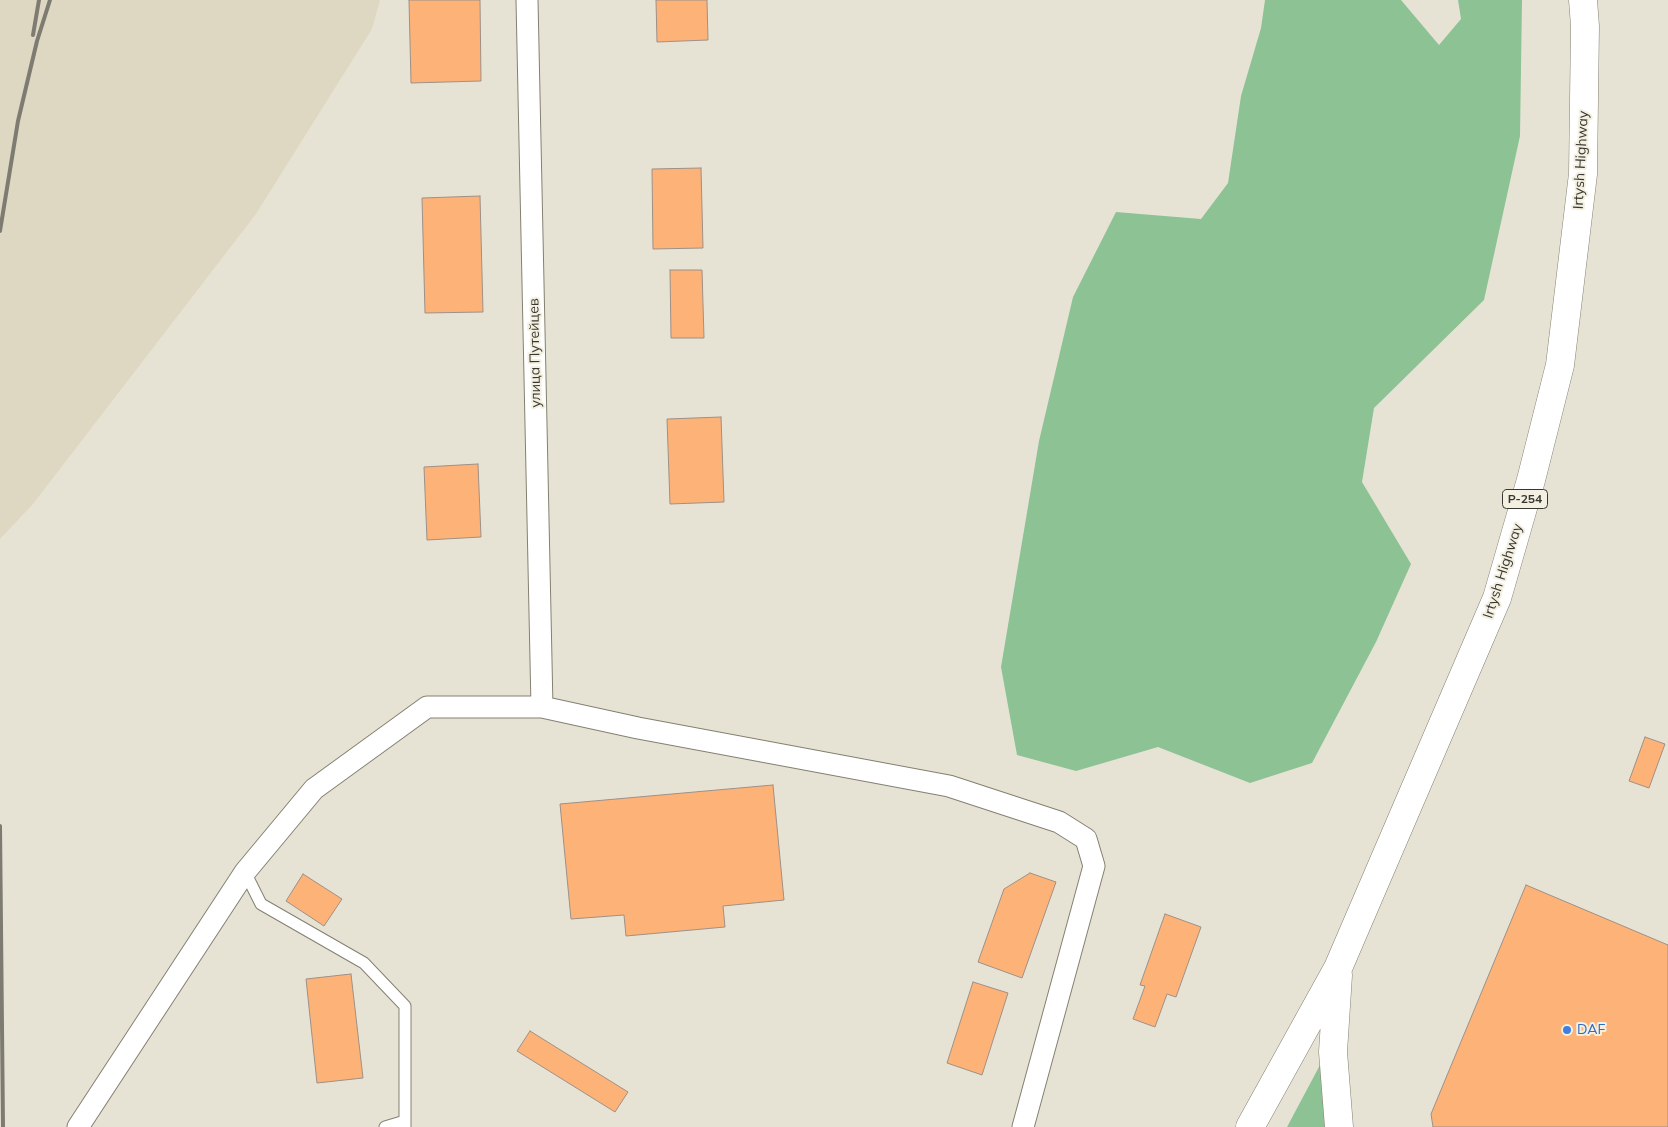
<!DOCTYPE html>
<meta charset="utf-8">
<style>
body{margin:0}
canvas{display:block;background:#e7e3d4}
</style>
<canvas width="1668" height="1127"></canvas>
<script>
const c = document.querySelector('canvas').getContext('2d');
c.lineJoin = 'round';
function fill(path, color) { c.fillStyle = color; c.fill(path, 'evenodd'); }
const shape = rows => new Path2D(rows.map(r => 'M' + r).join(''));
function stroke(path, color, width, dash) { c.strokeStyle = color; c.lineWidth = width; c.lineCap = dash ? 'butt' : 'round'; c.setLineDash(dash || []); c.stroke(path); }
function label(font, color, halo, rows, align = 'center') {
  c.font = font + ' Mulish,sans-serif'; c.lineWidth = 4; c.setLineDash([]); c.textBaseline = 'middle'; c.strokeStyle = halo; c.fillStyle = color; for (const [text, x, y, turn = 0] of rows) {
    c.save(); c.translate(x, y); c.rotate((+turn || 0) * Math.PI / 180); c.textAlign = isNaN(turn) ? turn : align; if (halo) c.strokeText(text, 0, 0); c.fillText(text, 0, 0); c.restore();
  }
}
fill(shape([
 [0,0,380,0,372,29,256,214,33,504,0,539]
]), '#ded8c2');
fill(shape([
 [1265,0,1401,0,1439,45,1461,19,1458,0,1522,0,1520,136,1484,300,1374,408,1362,482,1411,564,1376,642,1312,763,1250,783,1158,747,1076,771,1017,755,1001,667,1039,441,1073,297,1116,212,1201,219,1228,183,1241,96,1261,28],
 [1320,1065,1326,1127,1287,1127]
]), '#8dc295');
const building = shape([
 [409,0,480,0,481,81,411,83,409,0],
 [656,0,707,0,708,40,657,42,656,0],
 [701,168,703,248,653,249,652,169,701,168],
 [480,196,483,312,425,313,422,198,480,196],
 [670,270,702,270,704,338,671,338,670,270],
 [721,417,724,502,670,504,667,419,721,417],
 [478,464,481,537,427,540,424,467,478,464],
 [1645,737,1665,744,1649,788,1629,781,1645,737],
 [773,785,784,900,723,906,725,927,626,936,624,915,571,919,560,804,773,785],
 [1030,873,1056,882,1022,978,978,962,1004,889,1030,873],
 [303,874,342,899,324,926,286,901,303,874],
 [1526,885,1668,945,1668,1127,1433,1127,1431,1114,1526,885],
 [1165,914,1201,927,1176,997,1167,994,1155,1027,1133,1019,1145,986,1140,985,1165,914],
 [351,974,363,1078,317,1083,306,979,351,974],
 [973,982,1008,993,982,1075,947,1063,973,982],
 [530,1031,628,1092,615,1112,517,1051,530,1031]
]);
fill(building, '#fdb277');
stroke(building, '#9e9087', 1);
const service = shape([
 [245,872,261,904,364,963,405,1006,405,1127],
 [385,1127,405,1121]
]);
const minor = shape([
 [527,0,542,707],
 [78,1127,245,872,314,789,427,707,542,707,638,728,949,786,1059,822,1086,839,1094,866,1023,1127]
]);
const trunk = shape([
 [1338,975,1333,1052,1339,1127],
 [1250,1127,1338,968,1497,598,1531,480,1560,365,1583,174,1585,26,1583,0]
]);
stroke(service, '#848072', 13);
stroke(minor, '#848072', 23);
stroke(trunk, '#848072', 29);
stroke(service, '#fff', 11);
stroke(minor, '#fff', 21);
stroke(trunk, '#fff', 28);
stroke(shape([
 [33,35,39,0],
 [0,231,18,121,37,41,50,0],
 [0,826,3,1127]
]), '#7e7c72', 4);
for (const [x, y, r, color] of [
 [1567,1030,5,"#3f7fe0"]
]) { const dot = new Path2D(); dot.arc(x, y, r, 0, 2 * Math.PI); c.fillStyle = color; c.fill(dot); stroke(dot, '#f4f0e1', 2); }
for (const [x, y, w] of [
 [1525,499,45]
]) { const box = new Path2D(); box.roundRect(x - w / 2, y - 9.5, w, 19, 4); c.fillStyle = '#f4f0e1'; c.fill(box); stroke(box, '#373630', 1); }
label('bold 12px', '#373630', null, [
 ["Р-254",1525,499]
]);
label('14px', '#373630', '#f4f0e1', [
 ["Irtysh Highway",1581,160,-87],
 ["улица Путейцев",535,353,-91],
 ["Irtysh Highway",1503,571,-72]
]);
label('14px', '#366cbe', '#f4f0e1', [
 ["DAF",1577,1030]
], 'left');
</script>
